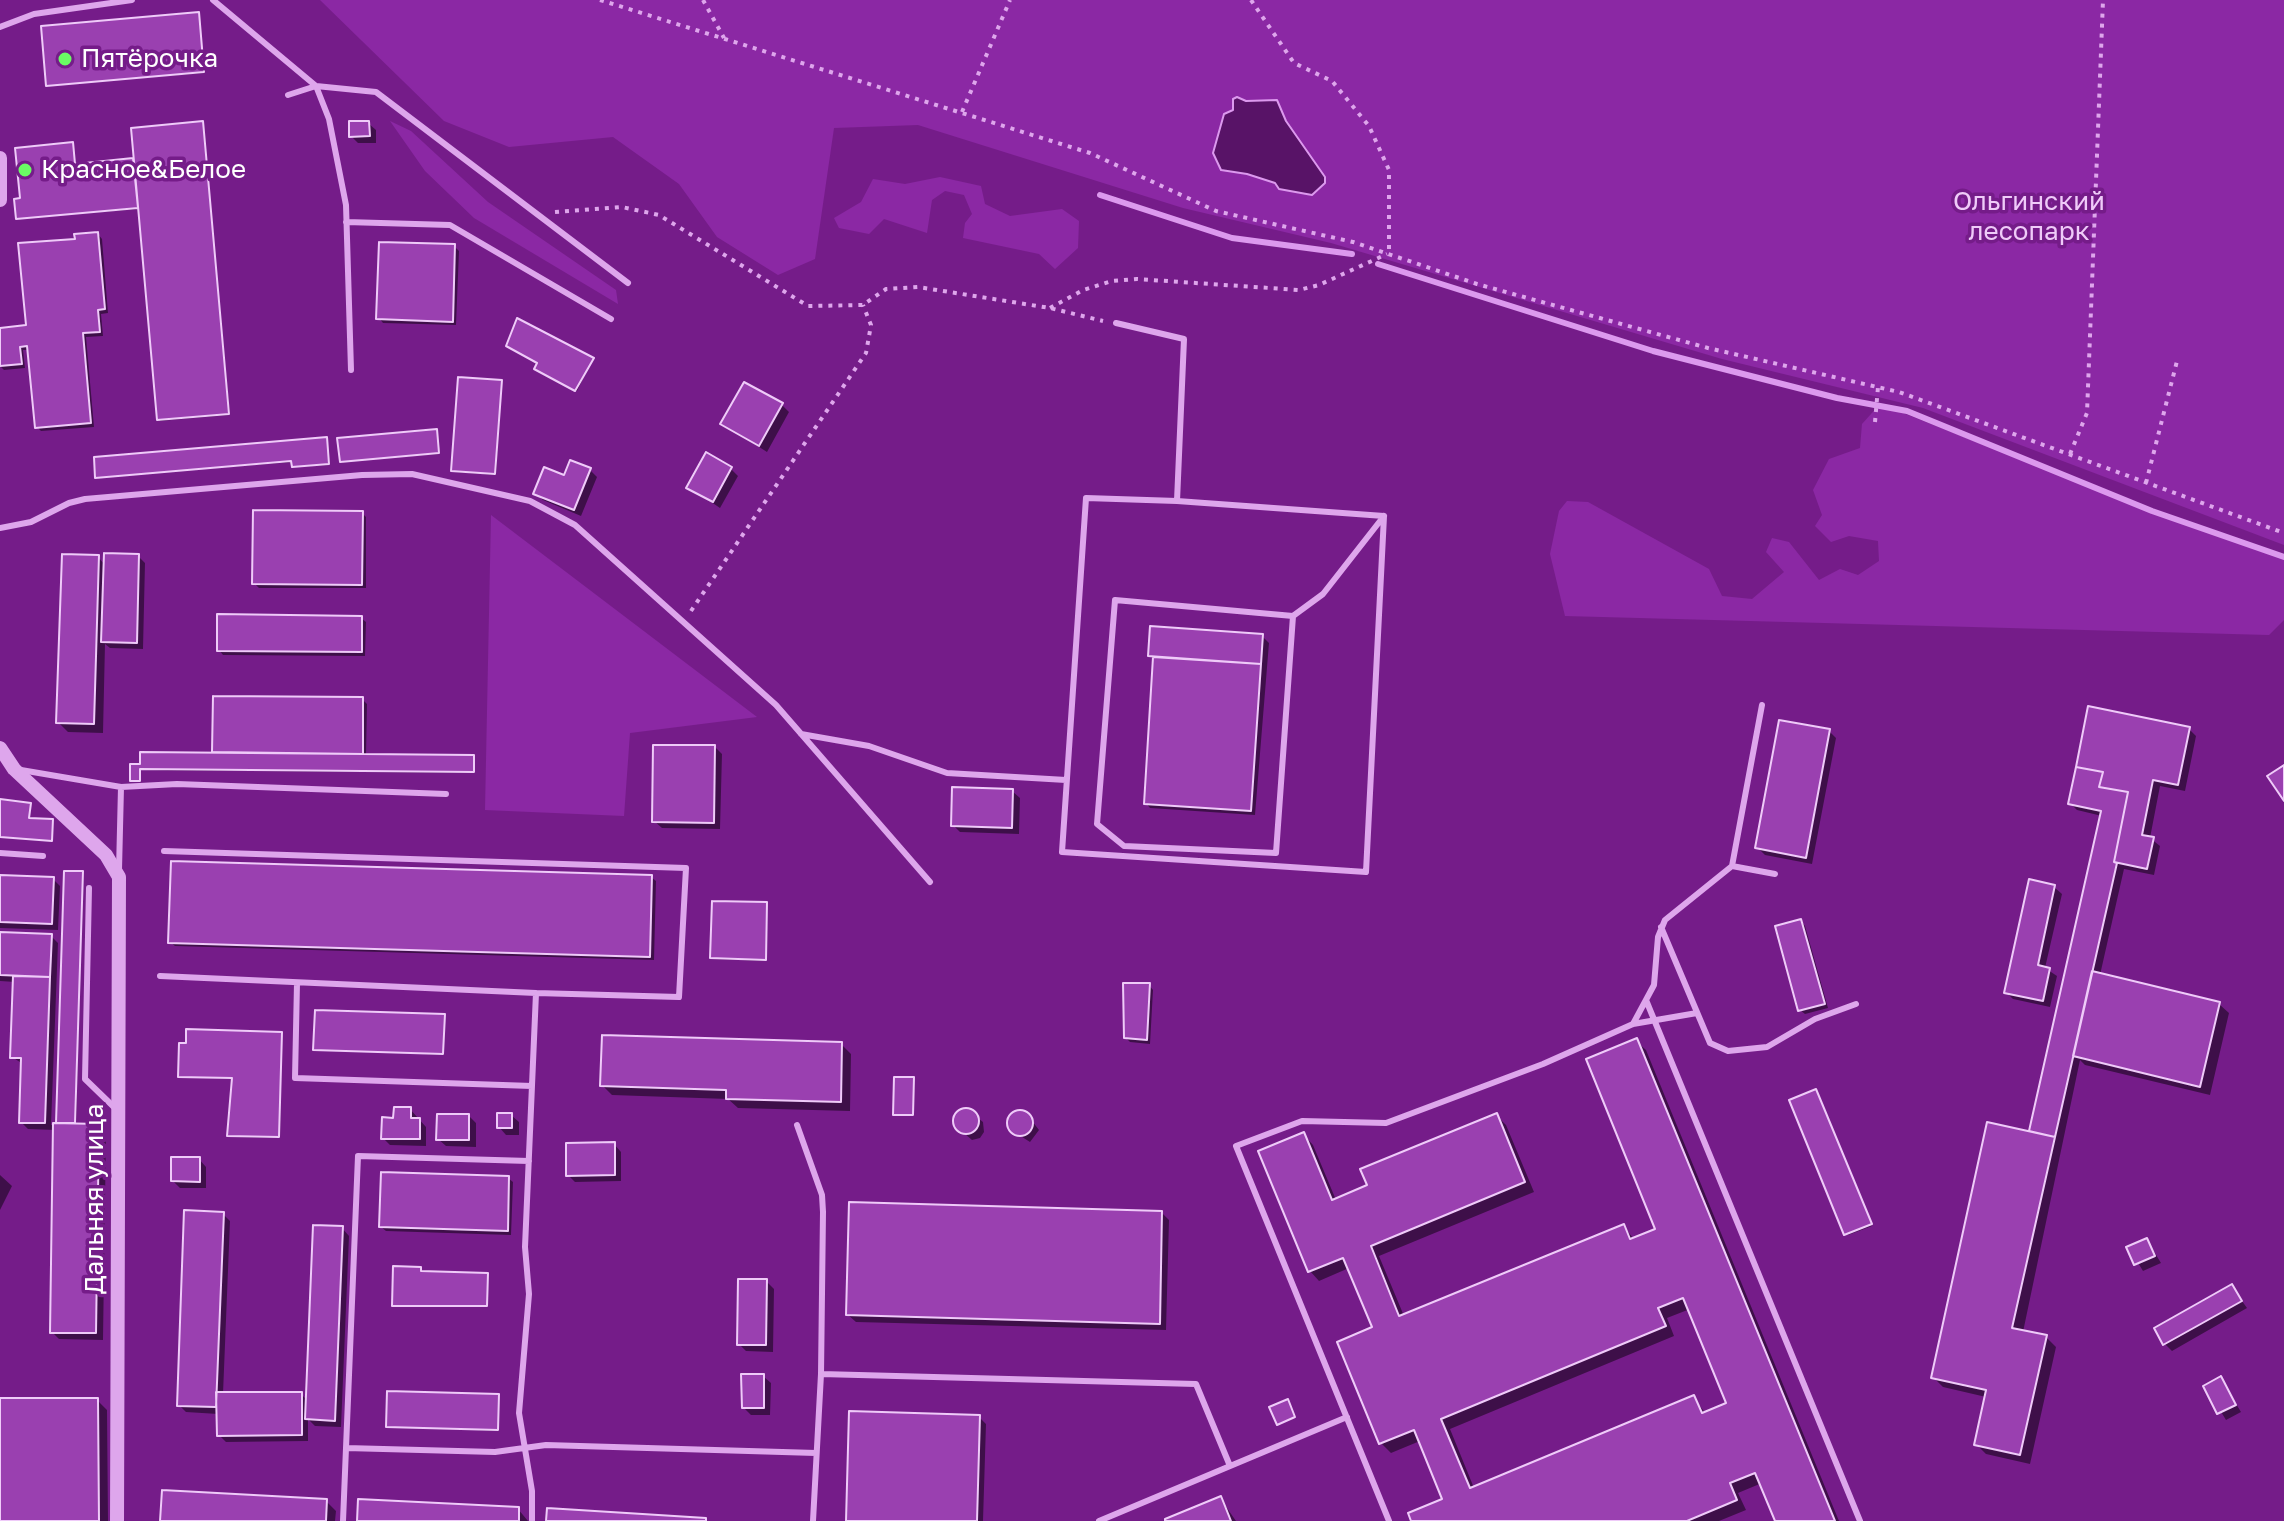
<!DOCTYPE html>
<meta charset="utf-8">
<style>
body{margin:0}
canvas{display:block;background:#751c89}
</style>
<canvas width="2284" height="1521"></canvas>
<script>
const c = document.querySelector('canvas').getContext('2d');
c.lineJoin = 'round';
function fill(path, color) { c.fillStyle = color; c.fill(path, 'evenodd'); }
const shape = rows => new Path2D(rows.map(r => 'M' + r).join(''));
function stroke(path, color, width, dash) { c.strokeStyle = color; c.lineWidth = width; c.lineCap = dash ? 'butt' : 'round'; c.setLineDash(dash || []); c.stroke(path); }
function label(font, color, halo, rows, align = 'center') {
  c.font = font + ' "Golos Text",sans-serif'; c.lineWidth = 7; c.setLineDash([]); c.textBaseline = 'middle'; c.strokeStyle = halo; c.fillStyle = color; for (const [text, x, y, turn = 0] of rows) {
    c.save(); c.translate(x, y); c.rotate((+turn || 0) * Math.PI / 180); c.textAlign = isNaN(turn) ? turn : align; if (halo) c.strokeText(text, 0, 0); c.fillText(text, 0, 0); c.restore();
  }
}
fill(shape([
 [320,0,2284,0,2284,545,1923,408,1722,359,1331,243,1183,208,918,125,834,128,815,259,778,275,717,237,679,184,613,137,509,147,444,121],
 [390,121,411,131,488,202,616,290,618,304,474,218,425,171],
 [940,177,981,186,985,204,1010,216,1062,209,1079,221,1078,248,1055,269,1039,254,963,238,965,223,972,214,964,195,945,191,932,200,927,233,884,219,869,234,839,228,834,218,861,202,873,179,905,184],
 [1880,404,2152,511,2284,557,2284,620,2269,635,1565,616,1550,554,1559,511,1567,501,1588,502,1709,569,1722,596,1752,599,1784,572,1766,552,1772,538,1789,542,1819,580,1840,569,1858,575,1879,561,1878,541,1849,536,1831,542,1815,526,1822,515,1813,490,1829,459,1860,448,1862,424],
 [491,515,757,717,630,733,624,816,485,810]
]), '#8b28a4');
const water = shape([
 [1237,97,1246,101,1277,100,1286,121,1325,177,1325,183,1312,195,1279,189,1275,183,1247,174,1221,170,1213,153,1224,114,1233,110,1233,99,1237,97]
]);
fill(water, '#581367');
stroke(water, '#dc99ee', 2);
fill(shape([
 [198,14,205,73,48,85],
 [202,123,230,415,160,421,140,209,18,218,22,200,72,144,75,165,135,160],
 [368,123,376,130,376,143,358,143,351,136],
 [98,234,102,239,108,313,101,314,103,336,86,337,94,427,41,431,37,427,30,350,23,350,25,368,4,370,0,366,0,330,28,327,77,240],
 [454,246,459,251,456,325,383,323,379,318],
 [592,360,577,391,538,371],
 [501,382,496,475,455,472,453,470],
 [782,405,789,412,767,452,723,424],
 [436,431,440,454,342,461],
 [326,439,330,465,295,467,294,462,97,477],
 [731,469,738,476,720,508,689,487],
 [590,470,597,477,581,516,543,500,536,493],
 [362,513,366,517,366,588,259,588,254,583],
 [138,556,145,563,143,649,110,648,105,644,103,733,68,732,58,722,98,557,105,565],
 [361,618,366,622,365,656,223,655,219,650],
 [1262,636,1269,643,1255,815,1150,808,1146,803,1155,661,1150,655],
 [215,698,362,699,367,704,366,756,474,757,475,773,141,770,141,782,134,782,142,766,214,754],
 [2189,729,2196,736,2185,791,2160,786,2150,838,2160,846,2154,875,2124,869,2100,975,2219,1004,2229,1013,2210,1095,2085,1065,2080,1060,2023,1332,2046,1337,2056,1347,2030,1464,1986,1454,1976,1444,1986,1397,1943,1387,1933,1377,2036,1135,2031,1130,2102,816,2077,810,2070,803],
 [1829,731,1836,738,1812,864,1765,855,1758,848],
 [715,747,722,754,720,829,662,828,654,821],
 [1012,791,1020,798,1019,834,960,832,953,825],
 [0,801,30,805,30,820,52,821,53,841,0,836],
 [82,873,76,1126,98,1126,106,1133,103,1340,59,1339,52,1332,55,1130,28,1129,21,1122,23,1064,12,1057,15,982,0,981,0,934,51,936,58,943,51,1125,61,1126,58,1123],
 [0,877,53,879,60,886,58,930,0,928],
 [651,877,656,881,654,960,175,946,170,942],
 [2054,887,2062,894,2045,968,2057,976,2050,1007,2013,999,2006,992],
 [766,904,766,961,714,959,712,957],
 [1801,921,1805,926,1828,1008,1805,1014,1800,1010],
 [1149,985,1153,990,1150,1044,1130,1042,1126,1038],
 [444,1016,444,1055,315,1049],
 [281,1034,280,1138,231,1137,234,1079,180,1076],
 [1636,1041,1646,1050,1839,1521,1777,1521,1762,1483,1738,1493,1746,1510,1719,1521,1413,1521,1445,1500,1420,1441,1391,1453,1381,1443,1374,1329,1349,1268,1319,1281,1310,1271,1304,1135,1313,1145,1336,1200,1370,1186,1496,1115,1506,1125,1534,1192,1379,1256,1404,1316,1623,1226,1634,1239,1658,1230],
 [1690,1309,1729,1404,1706,1414,1694,1398,1474,1488,1450,1429,1674,1336,1667,1318],
 [841,1044,851,1054,850,1111,738,1108,728,1099,612,1095,602,1085],
 [913,1079,914,1116,897,1115,895,1114],
 [1817,1093,1872,1226,1848,1235,1846,1234],
 [410,1109,426,1127,426,1146,390,1145,383,1138,395,1120],
 [968,1110,983,1122,984,1132,980,1138,972,1140,958,1128,955,1117],
 [1018,1112,1026,1113,1039,1130,1030,1142,1011,1130,1011,1116],
 [511,1115,519,1122,519,1135,506,1135,499,1127],
 [469,1116,476,1123,476,1147,446,1146,438,1139],
 [614,1144,621,1152,621,1181,575,1182,568,1175],
 [199,1159,206,1167,206,1188,180,1188,173,1181],
 [0,1175,12,1186,0,1210],
 [508,1178,513,1182,511,1235,386,1231,381,1227],
 [1162,1213,1169,1220,1166,1330,856,1322,848,1315],
 [223,1214,230,1221,223,1394,301,1394,308,1401,342,1228,349,1236,341,1427,315,1426,308,1419,308,1441,226,1442,219,1435,218,1414,186,1412,179,1405],
 [2147,1240,2161,1263,2143,1271,2129,1248],
 [420,1269,422,1273,487,1275,488,1306,395,1306],
 [766,1281,774,1289,773,1352,746,1351,739,1344],
 [2232,1287,2247,1308,2172,1351,2165,1344],
 [763,1376,771,1383,770,1415,751,1415,744,1408],
 [2221,1379,2241,1412,2226,1420,2206,1387],
 [498,1396,499,1431,388,1426],
 [0,1400,97,1400,107,1410,108,1521,0,1521],
 [979,1417,986,1424,983,1521,848,1521],
 [1220,1498,1236,1521,1168,1521],
 [326,1501,336,1511,335,1521,162,1521],
 [518,1509,528,1521,359,1521]
]), '#0007');
stroke(shape([
 [1100,195,1232,238,1352,254],
 [1378,264,1653,351,1837,398,1907,411,2152,511,2284,557]
]), '#dc99ee', 6);
const building = shape([
 [199,12,204,72,46,86,41,26,199,12],
 [203,121,229,414,157,420,131,128,203,121],
 [349,121,369,121,370,136,349,137,349,121],
 [73,142,75,164,133,158,138,208,16,219,14,199,20,198,15,148,73,142],
 [98,232,105,309,98,310,100,332,83,333,91,423,35,428,27,346,20,347,22,364,0,366,0,328,26,325,18,243,75,239,74,234,98,232],
 [379,242,455,244,453,322,376,319,379,242],
 [517,318,594,358,575,391,534,369,537,363,506,346,517,318],
 [458,377,502,380,495,474,451,471,458,377],
 [744,382,783,403,759,446,720,424,744,382],
 [437,429,439,453,340,462,337,438,437,429],
 [327,437,329,464,292,467,291,461,95,478,94,457,327,437],
 [706,452,732,467,713,502,686,488,706,452],
 [570,460,591,468,574,510,533,494,544,467,564,475,570,460],
 [253,510,363,511,362,585,252,584,253,510],
 [104,553,139,554,137,643,101,642,104,553],
 [62,554,99,555,94,724,56,723,62,554],
 [217,614,362,616,362,652,217,651,217,614],
 [1150,626,1263,634,1261,664,1148,656,1150,626],
 [1153,657,1261,664,1251,811,1144,804,1153,657],
 [213,696,363,697,363,754,212,752,213,696],
 [2088,706,2190,727,2178,785,2153,780,2142,835,2154,837,2147,869,2114,862,2128,792,2099,787,2103,772,2076,767,2088,706],
 [1779,720,1830,729,1806,858,1755,848,1779,720],
 [653,745,715,745,714,823,652,822,653,745],
 [140,752,474,755,474,772,140,769,140,781,130,781,130,764,140,764,140,752],
 [2284,765,2284,801,2267,776,2284,765],
 [2076,767,2103,772,2099,787,2128,792,2114,862,2117,863,2055,1137,2029,1131,2101,811,2068,804,2076,767],
 [952,787,1013,789,1012,828,951,826,952,787],
 [0,799,31,803,29,818,53,819,52,841,0,837,0,799],
 [171,861,652,875,650,957,168,943,171,861],
 [64,871,83,871,75,1123,56,1123,64,871],
 [0,875,54,877,52,924,0,922,0,875],
 [2029,879,2055,885,2038,965,2050,968,2043,1001,2004,993,2029,879],
 [712,901,767,902,766,960,710,958,712,901],
 [1801,919,1825,1004,1798,1011,1775,926,1801,919],
 [0,932,52,934,50,977,0,975,0,932],
 [2092,971,2220,1002,2200,1087,2073,1056,2092,971],
 [13,976,50,977,45,1123,19,1123,21,1058,10,1058,13,976],
 [1123,983,1150,983,1147,1040,1124,1038,1123,983],
 [315,1010,445,1014,443,1054,313,1050,315,1010],
 [186,1029,282,1032,279,1137,227,1136,232,1078,178,1077,179,1043,186,1043,186,1029],
 [602,1035,842,1042,841,1102,726,1099,726,1090,600,1086,602,1035],
 [1637,1038,1835,1521,1775,1521,1755,1473,1730,1483,1737,1500,1687,1521,1411,1521,1408,1513,1442,1499,1414,1430,1379,1444,1337,1342,1372,1327,1343,1258,1308,1272,1258,1151,1304,1132,1332,1200,1367,1185,1360,1169,1497,1113,1525,1182,1371,1246,1399,1316,1624,1224,1630,1239,1655,1229,1586,1059,1637,1038],
 [1683,1298,1726,1403,1702,1413,1694,1395,1470,1488,1441,1419,1666,1326,1658,1308,1683,1298],
 [894,1077,914,1077,913,1115,893,1115,894,1077],
 [1816,1089,1872,1224,1844,1235,1789,1100,1816,1089],
 [394,1107,411,1107,411,1118,420,1118,420,1139,381,1139,382,1117,393,1118,394,1107],
 '953 1121a13 13 0 1 1 26 0a13 13 0 1 1-26 0Z',
 '1007 1123a13 13 0 1 1 26 0a13 13 0 1 1-26 0Z',
 [497,1113,512,1113,512,1128,497,1128,497,1113],
 [437,1114,469,1114,469,1140,436,1140,437,1114],
 [1987,1122,2055,1137,2012,1328,2047,1335,2020,1455,1974,1445,1986,1390,1931,1378,1987,1122],
 [53,1123,99,1124,96,1333,50,1333,53,1123],
 [615,1142,615,1175,566,1176,566,1143,615,1142],
 [171,1157,200,1157,200,1182,171,1181,171,1157],
 [381,1172,509,1176,508,1231,379,1227,381,1172],
 [849,1202,1162,1211,1160,1324,846,1315,849,1202],
 [184,1210,224,1212,216,1407,177,1406,184,1210],
 [313,1225,343,1226,335,1421,305,1419,313,1225],
 [2147,1238,2155,1256,2134,1265,2126,1247,2147,1238],
 [393,1266,421,1267,421,1271,488,1273,487,1306,392,1306,393,1266],
 [738,1279,767,1279,766,1345,737,1345,738,1279],
 [2232,1284,2242,1301,2163,1345,2154,1328,2232,1284],
 [741,1374,764,1374,764,1408,742,1408,741,1374],
 [2221,1376,2236,1405,2217,1414,2203,1386,2221,1376],
 [387,1391,499,1394,498,1430,386,1427,387,1391],
 [216,1392,302,1392,302,1435,217,1436,216,1392],
 [0,1398,98,1398,99,1521,0,1521,0,1398],
 [1288,1399,1295,1417,1277,1425,1269,1407,1288,1399],
 [849,1411,980,1415,977,1521,846,1521,849,1411],
 [162,1490,327,1499,326,1521,160,1521,162,1490],
 [1221,1496,1231,1521,1165,1521,1165,1519,1221,1496],
 [358,1499,519,1507,519,1521,357,1521,358,1499],
 [547,1508,706,1518,706,1521,546,1521,547,1508]
]);
fill(building, '#9a40b0');
stroke(building, '#efcbf9', 2);
stroke(shape([
 [600,0,1090,153,1216,211,1353,242,1477,284,1708,348,1899,392,2284,533],
 [703,0,724,38],
 [1251,0,1294,63,1332,81,1369,126,1389,170,1389,253],
 [962,112,1010,0],
 [555,212,622,207,659,215,808,306,863,305,886,289,918,287,1050,308,1103,321],
 [1050,308,1083,290,1112,281,1137,279,1299,290,1319,285,1387,254],
 [1875,422,1878,387],
 [2070,454,2087,413,2103,0],
 [2146,483,2177,361],
 [691,611,866,353,871,325,863,305]
]), '#dea6ec', 4, [4, 6]);
stroke(shape([
 [213,0,316,86,329,119,346,205,351,370],
 [0,27,34,14,132,0],
 [288,95,316,86,376,92,628,283],
 [346,222,450,225,611,319],
 [1116,323,1184,339,1177,501,1086,498,1062,852,1366,872,1384,516,1177,501],
 [0,528,31,522,69,503,85,499,362,475,412,474,530,501,575,525,776,705,930,882],
 [1293,616,1276,853,1124,846,1097,824,1115,600,1293,616,1323,594,1384,516],
 [1762,705,1732,866,1775,874],
 [801,734,869,746,947,773,1066,780],
 [21,770,121,787,177,784,446,794],
 [164,851,686,868,679,997,536,993],
 [0,853,43,856],
 [119,870,121,787],
 [89,888,85,1079,117,1110],
 [1661,927,1710,1043,1728,1051,1767,1047,1815,1019,1856,1004],
 [160,976,536,993,525,1247,529,1294,519,1413,532,1491,532,1521],
 [297,983,295,1078,532,1086],
 [1646,1000,1860,1521],
 [1633,1024,1654,985,1658,937,1665,920,1732,866],
 [797,1125,822,1195,823,1212,821,1374,813,1521],
 [821,1374,1196,1384,1230,1466],
 [346,1448,495,1452,546,1445,816,1453],
 [343,1521,358,1156,529,1161],
 [1099,1521,1347,1417],
 [1389,1521,1236,1146,1302,1121,1386,1123,1543,1064,1633,1024,1697,1013]
]), '#dea6ec', 6);
stroke(shape([
 [0,158,0,200],
 [0,748,14,769,106,855,119,877,117,1521]
]), '#dea6ec', 14);
for (const [x, y, r, color] of [
 [65,59,8,"#6afc64"],
 [25,170,8,"#6afc64"]
]) { const dot = new Path2D(); dot.arc(x, y, r, 0, 2 * Math.PI); c.fillStyle = color; c.fill(dot); stroke(dot, '#751c89', 3); }
label('26px', '#fff', '#751c89', [
 ["Пятёрочка",81,59],
 ["Красное&Белое",41,170]
], 'left');
label('26px', '#efcbf9', '#751c89', [
 ["Ольгинский",2029,202],
 ["лесопарк",2029,232]
]);
label('26px', '#fff', '#751c89', [
 ["Дальняя улица",95,1199,-90]
]);
</script>
